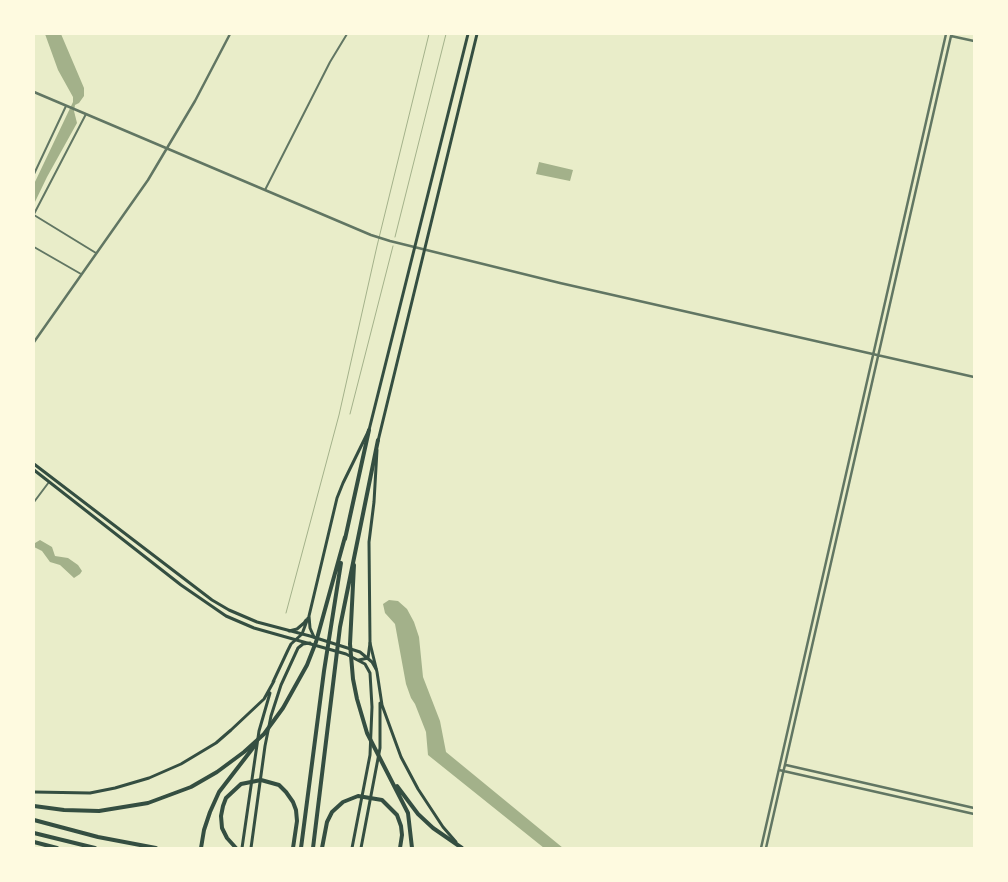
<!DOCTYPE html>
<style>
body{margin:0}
#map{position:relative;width:1008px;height:882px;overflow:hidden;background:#e9edc9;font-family:Raleway,sans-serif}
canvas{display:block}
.frame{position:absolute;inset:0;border:35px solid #fefae0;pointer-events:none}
</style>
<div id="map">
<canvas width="1008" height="882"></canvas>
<div class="frame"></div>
</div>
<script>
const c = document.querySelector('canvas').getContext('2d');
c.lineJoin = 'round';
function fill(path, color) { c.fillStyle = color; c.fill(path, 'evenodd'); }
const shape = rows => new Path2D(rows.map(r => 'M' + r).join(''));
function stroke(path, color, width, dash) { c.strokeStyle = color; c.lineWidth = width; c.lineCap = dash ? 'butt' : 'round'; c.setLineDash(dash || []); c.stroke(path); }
fill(shape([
 [45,34,61,34,84,88,84,96,79,103,75,105,74,111,77,123,47,177,34,204,34,184,73,102,73,97,58,70],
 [539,162,573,170,570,181,536,174],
 [40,540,52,547,55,556,68,558,78,565,82,571,80,574,74,578,60,565,50,562,42,551,34,547,35,543],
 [389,600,398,601,407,609,414,622,419,637,423,677,440,721,446,752,563,848,544,848,428,755,426,732,415,704,411,698,406,684,395,624,385,613,383,604]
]), '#a3b18a');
stroke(shape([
 [395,237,446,34],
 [350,414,393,246],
 [286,613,339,415,377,246,429,34]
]), '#a3b18a', 1);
stroke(shape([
 [34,174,66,106],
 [265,190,330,62,347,34],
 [34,214,86,114],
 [34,215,96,253],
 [34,247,81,274],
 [34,502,49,482]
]), '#617663', 2);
stroke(shape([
 [951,36,974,41],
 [34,92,371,235,390,241,560,283,974,377],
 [34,342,148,180,195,101,230,34],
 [786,765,974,808],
 [779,770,974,814],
 [761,848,946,34],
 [766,848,951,36]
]), '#617663', 2.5);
stroke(shape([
 [34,464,212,600,229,610,257,622,310,636,360,652,372,662,376,669],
 [34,470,181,585,226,616,254,628,346,654,365,664,370,673,372,707,370,755,352,848],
 [359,660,368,658,370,643]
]), '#344e41', 3);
stroke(shape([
 [378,441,477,34],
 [377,450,374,502,369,542,370,643,377,672,382,705,401,757,418,789,443,827,456,842],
 [289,631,297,629,304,623,306,620],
 [314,637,310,628,309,616,337,498,343,483,369,430,468,34],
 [273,682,288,650,291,644,302,634,308,618],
 [34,792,90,793,115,788,149,778,181,764,216,743,231,730,264,699,274,681],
 [242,848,259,731,270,693],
 [251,848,265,746,271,716,281,685,298,648,303,644,310,643],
 [361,848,380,748,380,703]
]), '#344e41', 3);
stroke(shape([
 [345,539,369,430],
 [354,565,350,644,353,679,357,699,367,733,408,813,412,848],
 [397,786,418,814,433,828,462,848],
 [34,806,64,810,99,811,148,803,191,787,217,772,244,752,264,734,283,708,307,665,316,642,345,537],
 [34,820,98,837,156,848],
 [34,833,95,848],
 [34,842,57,848],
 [201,848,204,830,210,812,219,792,256,744],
 [236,848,227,838,222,828,221,816,223,806,226,798,241,784,261,780,279,785,286,792,293,802,296,810,297,821,293,848],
 [301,848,324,671,341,563],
 [313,848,340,627,378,440],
 [322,848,327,822,332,812,343,802,358,796,382,800,397,815,401,826,402,835,400,848]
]), '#344e41', 4);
</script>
